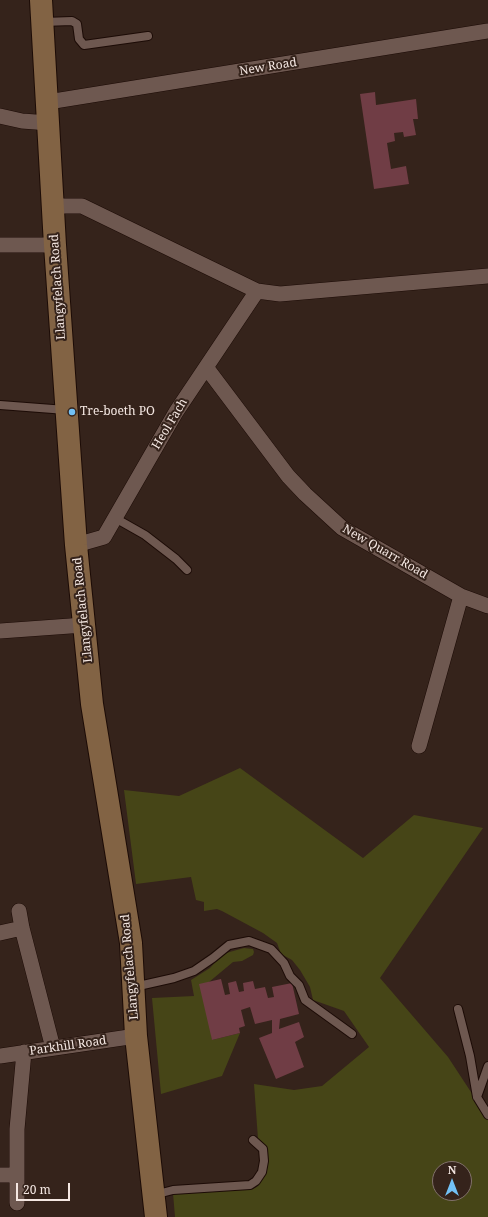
<!DOCTYPE html>
<style>
body{margin:0}
#map{position:relative;width:488px;height:1217px;overflow:hidden;background:#35231b;font-family:"Noto Serif",serif}
canvas{display:block}
.north{position:absolute;left:432px;top:1161px;width:40px;height:40px;box-sizing:border-box;background:#35231b;border:1px solid #81716b;border-radius:50%;rotate:0deg;font-size:11px;font-weight:700;line-height:16px;text-align:center;color:#f4e7e2}
.north::after{content:'';display:block;margin:auto;width:14px;height:18px;background:#72c1f5;clip-path:polygon(50% 0,100% 100%,50% 72%,0 100%)}
.scale{position:absolute;left:16px;top:1183px;width:54px;height:18px;box-sizing:border-box;border:2px solid #f4e7e2;border-top:0;padding-left:5px;font-size:12px;line-height:14px;white-space:nowrap;color:#f4e7e2;-webkit-text-stroke:3px #35231b;paint-order:stroke}
</style>
<div id="map">
<canvas width="488" height="1217"></canvas>
<div class="north">N</div>
<div class="scale">20 m</div>
</div>
<script>
const c = document.querySelector('canvas').getContext('2d');
c.lineJoin = 'round';
function fill(path, color) { c.fillStyle = color; c.fill(path, 'evenodd'); }
const shape = rows => new Path2D(rows.map(r => 'M' + r).join(''));
function stroke(path, color, width, dash) { c.strokeStyle = color; c.lineWidth = width; c.lineCap = dash ? 'butt' : 'round'; c.setLineDash(dash || []); c.stroke(path); }
function label(font, color, halo, rows, align = 'center') {
  c.font = font + ' "Noto Serif",serif'; c.lineWidth = 4; c.setLineDash([]); c.textBaseline = 'middle'; c.strokeStyle = halo; c.fillStyle = color; for (const [text, x, y, turn = 0] of rows) {
    c.save(); c.translate(x, y); c.rotate((+turn || 0) * Math.PI / 180); c.textAlign = isNaN(turn) ? turn : align; if (halo) c.strokeText(text, 0, 0); c.fillText(text, 0, 0); c.restore();
  }
}
fill(shape([
 [240,768,363,858,414,815,483,828,380,978,448,1057,488,1118,488,1217,175,1217,173,1193,253,1189,258,1186,260,1182,265,1150,262,1142,258,1139,254,1084,294,1090,322,1086,369,1047,344,1011,313,1000,310,987,300,970,292,960,281,954,277,943,263,933,222,911,217,909,204,911,204,902,196,900,191,877,136,884,124,790,179,796],
 [440,1169,464,1169,464,1193,440,1193],
 [244,948,253,949,254,952,253,955,242,961,233,962,209,982,212,1040,240,1033,222,1076,161,1094,152,998,194,996,191,980,210,968,219,958,226,953]
]), '#464517');
fill(shape([
 [375,92,376,105,416,99,418,119,413,119,416,135,404,137,403,132,394,133,395,141,387,143,391,169,406,166,409,184,374,189,360,94],
 [221,979,225,995,230,994,228,983,236,981,239,992,244,991,243,983,253,981,255,989,265,987,268,998,274,997,272,987,292,983,299,1014,280,1019,279,1029,299,1022,304,1037,295,1042,304,1067,276,1079,259,1038,272,1033,272,1020,255,1024,250,1007,241,1010,245,1026,239,1028,240,1033,212,1040,199,984]
]), '#703d45');
const service = shape([
 [43,22,72,21,77,24,79,39,84,45,148,36],
 [0,405,66,410],
 [115,518,145,535,176,559,187,570],
 [134,987,174,978,194,971,213,958,229,945,249,941,271,949,284,963,290,976,299,985,305,1000,352,1034],
 [458,1009,470,1056,477,1097,488,1115],
 [477,1097,488,1066],
 [154,1195,173,1190,250,1185,256,1181,262,1172,264,1161,263,1149,253,1140]
]);
const minor = shape([
 [48,102,488,31],
 [0,116,22,121,49,123],
 [53,206,82,206,257,291,280,294,488,276],
 [0,245,55,245],
 [206,367,288,476,305,494,342,528,461,596,488,606],
 [76,545,104,537,176,412,257,291],
 [0,631,84,625],
 [419,746,461,596],
 [19,911,22,928,53,1048],
 [0,933,22,928],
 [0,1056,136,1036],
 [0,1175,17,1175],
 [17,1203,17,1129,24,1052]
]);
const secondary = shape([
 [41,0,55,245,76,545,92,704,131,943,136,1036,156,1217]
]);
stroke(service, '#1c0b06', 10);
stroke(minor, '#1c0b06', 16);
stroke(secondary, '#1c0b06', 24);
stroke(service, '#6e5850', 8);
stroke(minor, '#6e5850', 15);
stroke(secondary, '#826344', 22);
for (const [x, y, r, color] of [
 [72,412,4,"#72c1f5"]
]) { const dot = new Path2D(); dot.arc(x, y, r, 0, 2 * Math.PI); c.fillStyle = color; c.fill(dot); stroke(dot, '#35231b', 1.5); }
label('12px', '#f4e7e2', '#35231b', [
 ["New Road",268,67,-9],
 ["Llangyfelach Road",58,287,-94],
 ["Heol Fach",170,424,-59],
 ["New Quarr Road",385,552,30],
 ["Llangyfelach Road",83,610,-96],
 ["Llangyfelach Road",130,967,-95],
 ["Parkhill Road",68,1046,-8]
]);
label('12px', '#f4e7e2', '#35231b', [
 ["Tre-boeth PO",80,412]
], 'left');
</script>
